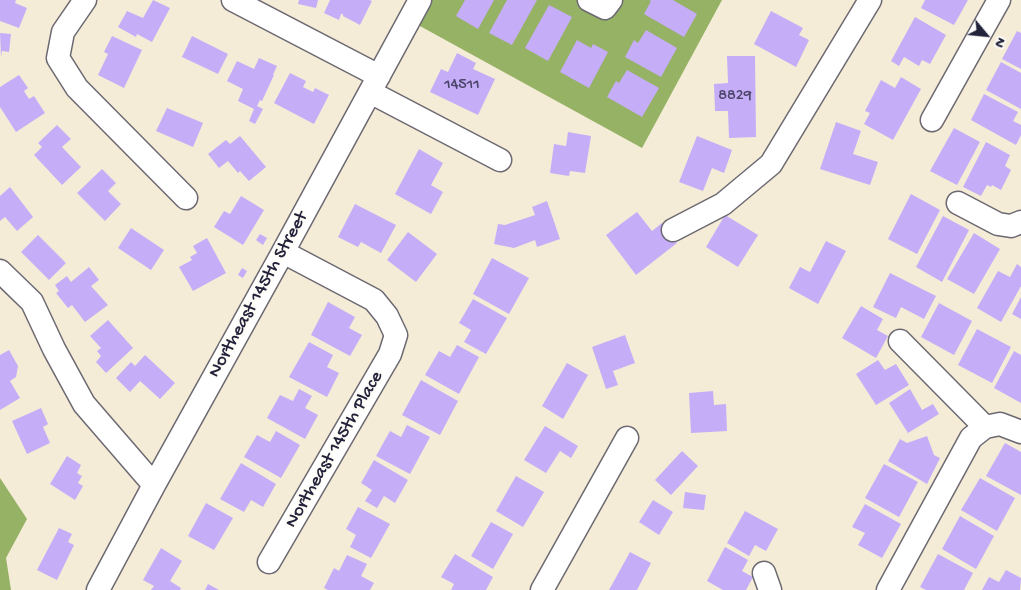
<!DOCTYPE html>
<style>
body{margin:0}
#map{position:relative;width:1021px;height:590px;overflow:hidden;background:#f5ecd7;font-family:"Gochi Hand",sans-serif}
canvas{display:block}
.north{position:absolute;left:961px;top:10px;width:50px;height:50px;-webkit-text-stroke:4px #fdfcf7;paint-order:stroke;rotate:118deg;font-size:14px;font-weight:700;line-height:20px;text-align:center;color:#22223b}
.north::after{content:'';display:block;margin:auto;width:18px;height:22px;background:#22223b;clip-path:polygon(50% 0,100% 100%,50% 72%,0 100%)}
</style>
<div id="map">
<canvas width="1021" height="590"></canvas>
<div class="north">N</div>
</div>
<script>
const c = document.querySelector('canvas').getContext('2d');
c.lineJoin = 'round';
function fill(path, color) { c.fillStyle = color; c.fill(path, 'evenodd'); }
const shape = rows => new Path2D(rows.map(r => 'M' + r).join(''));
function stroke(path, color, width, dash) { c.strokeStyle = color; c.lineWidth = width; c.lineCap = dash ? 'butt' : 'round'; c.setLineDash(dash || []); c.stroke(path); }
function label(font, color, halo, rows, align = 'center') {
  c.font = font + ' "Gochi Hand",sans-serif'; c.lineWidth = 4.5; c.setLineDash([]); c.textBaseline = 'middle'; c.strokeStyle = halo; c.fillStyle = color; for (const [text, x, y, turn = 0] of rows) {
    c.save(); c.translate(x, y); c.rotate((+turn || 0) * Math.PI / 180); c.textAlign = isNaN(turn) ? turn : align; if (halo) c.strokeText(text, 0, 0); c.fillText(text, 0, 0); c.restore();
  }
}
fill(shape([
 [420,0,722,0,642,148,409,20],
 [0,478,27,519,6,558,11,590,0,590]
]), '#95b265');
fill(shape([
 [0,0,16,0,15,3,27,8,19,28,0,21],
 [153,0,170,8,152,42,137,34,136,37,118,27,127,11,143,18],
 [299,0,318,0,316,8,298,4],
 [330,0,369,0,372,1,360,25,343,16,343,14,341,14,339,20,324,13],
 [465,0,494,0,478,29,456,16],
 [507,0,537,0,512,45,489,33],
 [649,0,673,0,697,14,684,37,644,14,651,1],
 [925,0,968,0,954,25,921,8],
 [549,5,572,17,548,61,525,48],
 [771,11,803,28,799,35,809,40,796,67,754,44],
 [915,17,946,35,930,64,922,60,919,66,904,57,899,66,891,61],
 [646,30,677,48,661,77,625,57,634,40,638,43],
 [1017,31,1021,33,1021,69,1002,59],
 [0,33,11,34,9,52,2,51,1,57],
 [112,36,142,50,124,88,98,75,108,54,104,52],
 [192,36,228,54,218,74,182,57],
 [577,40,591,48,593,44,608,52,589,88,560,72],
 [457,53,476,63,473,69,495,79,478,115,430,92,441,69,448,72],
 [727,56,755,56,756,137,729,138,728,111,715,111,714,84,728,83],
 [259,58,277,66,273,75,274,75,262,101,260,100,257,106,263,109,255,124,249,121,254,109,238,101,243,89,227,81,237,61,254,69],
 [1001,62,1021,73,1021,109,986,90],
 [627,70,659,88,642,117,607,97,616,81,619,83],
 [290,73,306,81,303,87,313,92,315,88,329,95,314,124,274,103],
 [19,75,28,88,24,91,29,99,34,96,45,113,16,132,0,107,0,87],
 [901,77,921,89,893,140,864,124,870,113,865,111,881,80,895,88],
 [984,94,1018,112,1013,121,1021,125,1021,135,1016,145,971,120],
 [167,108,203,123,193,147,156,131],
 [836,122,861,131,853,154,878,162,870,185,820,169],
 [57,125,71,139,62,147,81,167,62,185,34,155,42,147,38,143],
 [954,128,980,142,957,185,930,171],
 [568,132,591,136,585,173,570,171,569,176,550,173,554,144,566,146],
 [240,136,266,167,249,181,240,171,238,173,228,161,219,168,208,154,226,140,230,144],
 [697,136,732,150,724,173,712,168,703,191,679,182],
 [986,142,1010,155,1005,166,1011,170,1001,190,992,185,991,187,987,185,981,196,963,187],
 [419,149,443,163,431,185,443,192,431,214,395,194],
 [102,169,116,183,108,191,121,204,105,221,77,193],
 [10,187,33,217,17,231,5,217,0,221,0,196],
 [911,194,940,210,917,254,888,239],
 [241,196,264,210,243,245,214,227,224,211,230,214],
 [547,201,560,239,537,247,535,240,514,248,494,244,498,224,505,225,535,215,532,207],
 [355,204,396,225,381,253,361,242,358,247,338,237],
 [637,212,652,231,662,223,677,243,636,275,606,235],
 [725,215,758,235,738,267,706,247],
 [943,216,969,230,942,282,916,267],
 [131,228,164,250,151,270,118,248],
 [408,232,437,254,416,282,387,260],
 [974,233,1000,249,974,294,947,279],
 [260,234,267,238,263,245,256,240],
 [38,235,66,263,49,280,21,252],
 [207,238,226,273,193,291,179,267,192,260,190,257,197,253,193,246],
 [826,241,846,251,818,304,789,288,800,267,810,272],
 [492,258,529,278,509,314,473,294],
 [1017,264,1021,267,1021,286,1001,322,977,308,998,271,1010,277],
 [89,267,99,280,91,286,108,305,85,322,72,305,68,308,56,293,59,291,55,285,67,276,71,282],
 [242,268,247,271,243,278,238,275],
 [890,273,936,296,924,319,901,307,896,318,873,307],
 [1021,297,1021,319,1012,314],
 [473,299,507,318,486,354,464,342,471,330,459,323],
 [328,302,355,317,349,328,362,335,350,356,311,335],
 [939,303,972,321,954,355,921,337],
 [861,306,883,319,877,330,888,336,876,358,842,338],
 [108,320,133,348,106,373,96,362,101,356,97,351,101,348,90,336],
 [977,329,1011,347,992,383,958,365],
 [625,335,635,363,613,371,618,385,606,389,592,347],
 [309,342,333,355,327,367,339,373,327,397,289,377],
 [457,345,479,357,459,394,425,375,439,351,450,357],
 [9,350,18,366,16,377,10,381,20,398,0,410,0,355],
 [1014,351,1021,355,1021,403,994,388],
 [145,355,175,383,160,399,140,381,130,392,116,378,131,362,135,366],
 [878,360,885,370,896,364,909,385,876,405,856,374],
 [567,363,588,375,563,419,542,406],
 [421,380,458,401,440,435,402,415],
 [299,389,312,396,305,408,318,415,305,439,267,418,280,395,293,401],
 [910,389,922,410,933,404,939,414,908,433,889,403],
 [713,391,714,405,726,404,727,431,691,433,689,393],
 [41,408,48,424,43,427,50,443,27,454,12,421],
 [407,425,430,437,410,474,376,456,390,431,401,437],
 [545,426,578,446,571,458,560,451,546,473,524,460],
 [276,431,300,445,281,478,244,457,257,435,270,442],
 [927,436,934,455,940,458,927,484,888,461,900,439,907,443],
 [1005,443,1021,452,1021,495,986,476],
 [682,451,698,466,671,495,655,480],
 [67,456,81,465,77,473,82,476,78,483,83,486,75,500,50,484],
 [374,460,408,480,395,503,384,496,377,508,365,501,372,490,361,483],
 [241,463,276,484,263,507,251,500,244,512,220,499],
 [884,464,918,482,899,517,865,498],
 [516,476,544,492,523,527,496,511],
 [980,478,1015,498,997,531,961,510],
 [685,492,706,495,704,510,683,508],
 [653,500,673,512,659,535,639,522],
 [206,503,233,518,214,550,188,536],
 [865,504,901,524,882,558,858,545,865,533,852,527],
 [358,507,390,524,371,558,350,547,356,535,346,529],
 [745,511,778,529,766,551,755,545,749,556,727,543],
 [960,516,994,536,976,569,942,549],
 [491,522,513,534,493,569,471,556],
 [59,528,72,534,68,542,74,545,57,580,37,570],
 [725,547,748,560,742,571,753,577,746,590,723,590,707,581],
 [161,548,182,561,170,581,181,588,180,590,151,590,154,586,143,580],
 [630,552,651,563,637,590,609,590],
 [455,554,493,577,486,590,451,590,454,584,441,577],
 [938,554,973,573,964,590,926,590,920,587],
 [347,555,367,564,361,576,374,583,370,590,328,590,324,588,334,568,339,571],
 [1006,570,1021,578,1020,590,982,590,989,577,999,582],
 [208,584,219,590,205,590]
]), '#c6adf8');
const minor = shape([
 [85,0,63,32,58,58,77,88,186,198],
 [233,0,379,76],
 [589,0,605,8,611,0],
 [370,92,500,160],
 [932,120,999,0],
 [958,203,998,224,1011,226,1021,222],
 [673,230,723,204,771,164,870,0],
 [0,271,32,302,54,349,84,404,154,485],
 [900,341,985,427],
 [269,562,390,354,396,335,387,316,374,300,283,252],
 [764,573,770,590],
 [98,590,154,485,283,252,420,0],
 [542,590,627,438],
 [888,590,971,438,985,427,1000,424,1021,432]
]);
stroke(minor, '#6c6972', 25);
stroke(minor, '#fff', 22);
label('16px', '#4b456a', null, [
 ["14511",462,86],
 ["8829",735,97]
]);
label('19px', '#22223b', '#fdfcf7', [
 ["Northeast 145th Street",259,295,-61],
 ["Northeast 145th Place",335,450,-60]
]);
</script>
